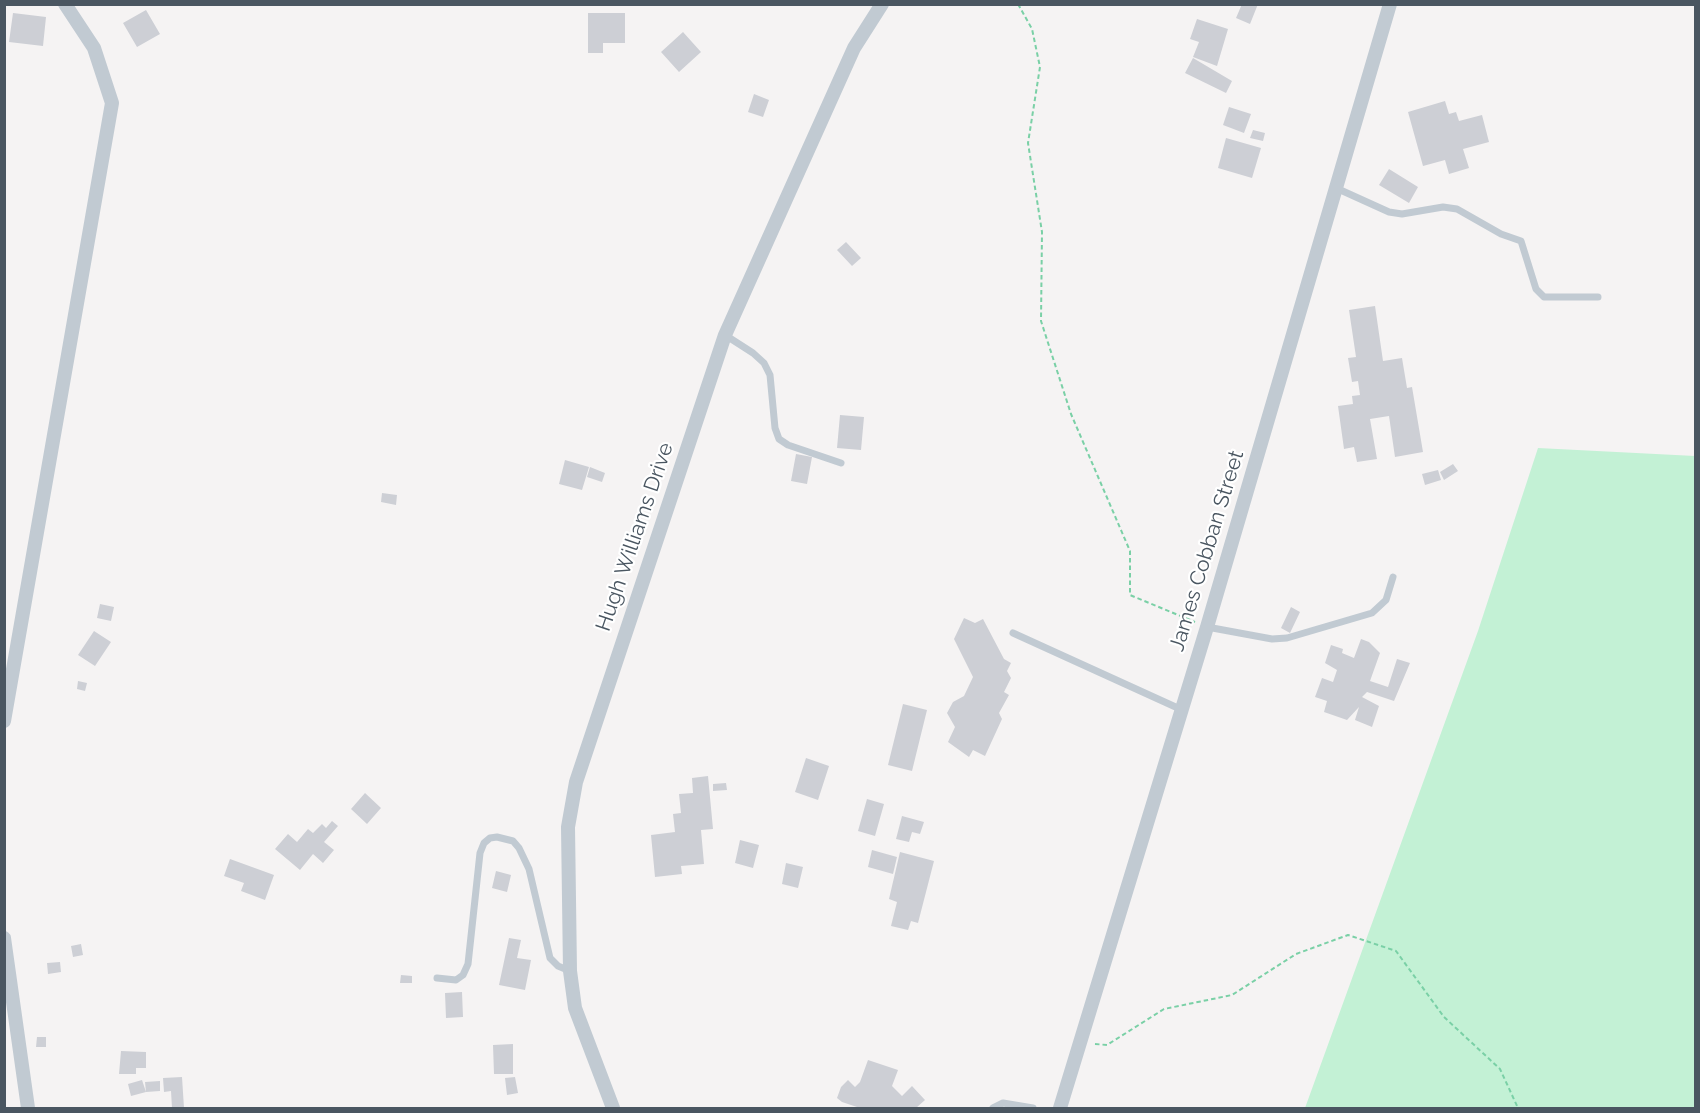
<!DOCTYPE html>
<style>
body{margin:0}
#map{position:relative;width:1700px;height:1113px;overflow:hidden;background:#f5f3f3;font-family:Raleway,sans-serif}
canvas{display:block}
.frame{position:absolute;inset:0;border:6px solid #4a5661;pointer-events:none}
</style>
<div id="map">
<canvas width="1700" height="1113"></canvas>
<div class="frame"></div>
</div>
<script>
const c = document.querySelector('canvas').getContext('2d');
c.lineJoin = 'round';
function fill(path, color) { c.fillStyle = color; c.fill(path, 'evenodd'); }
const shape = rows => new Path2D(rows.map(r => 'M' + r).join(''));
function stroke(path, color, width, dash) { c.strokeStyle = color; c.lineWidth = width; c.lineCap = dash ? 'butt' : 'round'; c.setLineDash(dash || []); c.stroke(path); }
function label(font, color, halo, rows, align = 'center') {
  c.font = font + ' Raleway,sans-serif'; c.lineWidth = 4.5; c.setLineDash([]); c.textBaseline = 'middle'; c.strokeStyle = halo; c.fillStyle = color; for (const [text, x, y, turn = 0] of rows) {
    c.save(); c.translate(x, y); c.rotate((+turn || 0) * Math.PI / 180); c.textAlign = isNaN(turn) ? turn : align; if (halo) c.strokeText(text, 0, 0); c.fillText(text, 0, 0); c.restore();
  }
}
fill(shape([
 [1538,448,1695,456,1695,1108,1305,1108,1478,631]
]), '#c3f1d5');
fill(shape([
 [1242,4,1258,4,1250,24,1236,18],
 [146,10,160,34,137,47,123,23],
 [13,13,46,17,43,46,9,42],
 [588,13,625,13,625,43,603,43,603,53,588,53],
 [1197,19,1228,29,1217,66,1193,57,1199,42,1190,39],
 [683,32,701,52,679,72,661,52],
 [1193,58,1232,81,1226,93,1185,73],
 [754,94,769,100,763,117,748,112],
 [1445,101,1449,114,1456,112,1459,121,1482,115,1489,142,1463,149,1469,168,1449,174,1445,160,1423,166,1408,112],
 [1229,107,1251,114,1244,133,1223,125],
 [1253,130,1265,133,1263,141,1250,138],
 [1226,138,1261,148,1252,178,1218,168],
 [1389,169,1418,187,1409,203,1379,185],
 [846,242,861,258,852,266,837,250],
 [1375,306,1383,361,1402,358,1407,388,1412,387,1423,452,1395,457,1389,416,1370,419,1377,459,1357,462,1354,447,1344,449,1338,406,1353,404,1352,396,1360,395,1358,381,1352,382,1348,358,1356,357,1349,310],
 [840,415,864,417,861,450,837,448],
 [796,454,812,457,807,484,791,481],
 [565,460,589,467,582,490,559,484],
 [1453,464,1458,471,1444,480,1440,472],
 [590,467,605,473,602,482,587,477],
 [1438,470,1441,480,1425,485,1422,474],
 [382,493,397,495,396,505,381,502],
 [100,604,114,607,111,621,97,618],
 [1291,607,1300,612,1290,633,1281,628],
 [964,618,975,623,983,619,1004,659,1011,663,1007,671,1011,678,1004,692,1009,695,999,713,1002,719,985,756,973,750,969,757,948,742,955,727,947,713,953,702,964,696,973,677,954,639],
 [94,631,111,642,95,666,78,655],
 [1361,639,1369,642,1380,653,1370,681,1388,687,1397,659,1410,663,1394,701,1367,692,1362,697,1379,706,1372,727,1355,720,1359,707,1347,720,1324,712,1327,701,1315,697,1322,678,1333,682,1337,670,1325,663,1331,645,1343,649,1342,653,1354,658],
 [78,681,87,683,85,691,77,689],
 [903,704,927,710,912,771,888,765],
 [806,758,829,766,818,800,795,792],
 [708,776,713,829,701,830,704,864,681,866,682,874,655,877,651,835,675,832,673,814,681,813,679,794,693,793,692,778],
 [726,783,727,790,713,791,713,784],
 [365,793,381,808,367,824,351,809],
 [867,799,884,804,875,836,858,831],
 [902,816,924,822,920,834,912,832,909,842,896,839],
 [332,821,338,826,324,842,334,850,323,863,313,854,300,870,275,849,288,834,297,842,308,829,313,833,322,824,326,828],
 [740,840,759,845,753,868,735,863],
 [872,850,897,857,893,874,868,867],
 [900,852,934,861,918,923,911,921,908,930,891,926,897,902,889,899],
 [230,859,274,875,265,900,241,891,244,883,224,876],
 [786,863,803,867,798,888,782,884],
 [496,871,511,875,507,892,492,888],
 [509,938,521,940,517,958,531,960,525,990,499,985],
 [81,944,83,955,73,957,71,946],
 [60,962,61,972,48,974,47,963],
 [401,975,412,976,412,983,400,983],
 [462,992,463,1017,446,1018,445,993],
 [37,1037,46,1037,46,1047,36,1047],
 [513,1044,513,1074,494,1074,493,1045],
 [121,1051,146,1052,146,1068,136,1068,136,1074,119,1074],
 [868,1060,898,1070,892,1086,902,1096,912,1086,925,1100,916,1108,860,1108,842,1102,837,1098,841,1087,848,1080,855,1087,860,1082],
 [182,1077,184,1108,172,1108,171,1091,164,1092,163,1078],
 [515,1077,518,1093,507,1095,505,1078],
 [142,1080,146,1092,131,1096,128,1084],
 [160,1081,160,1091,146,1092,145,1082]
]), '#cdcfd5');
stroke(shape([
 [1018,4,1032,29,1040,67,1028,143,1042,232,1041,321,1071,414,1130,551,1130,595,1195,622],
 [1095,1044,1107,1045,1164,1009,1232,995,1296,954,1348,935,1396,951,1444,1017,1500,1069,1518,1108]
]), '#7ad0a6', 2, [4.5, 3]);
stroke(shape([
 [1336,188,1389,212,1402,214,1443,207,1457,209,1501,234,1521,241,1536,289,1544,297,1598,297],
 [725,335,753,353,764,363,770,375,775,428,779,439,788,445,841,463],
 [1207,627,1272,639,1287,638,1372,613,1386,600,1393,577],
 [1013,633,1180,709],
 [437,978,456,980,463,975,468,964,480,853,484,843,490,838,497,837,513,841,519,848,529,869,550,958,558,966,570,971],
 [993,1108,1003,1103,1033,1108]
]), '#c1cad2', 7);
stroke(shape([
 [4,721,112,103,94,48,65,4],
 [4,938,28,1108],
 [613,1108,575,1008,570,971,568,827,576,782,725,335,854,48,882,4],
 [1060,1108,1207,627,1390,4]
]), '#c1cad2', 14);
label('21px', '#4a5661', '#fff', [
 ["Hugh Williams Drive",635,537,-71],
 ["James Cobban Street",1207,551,-73]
]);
</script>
